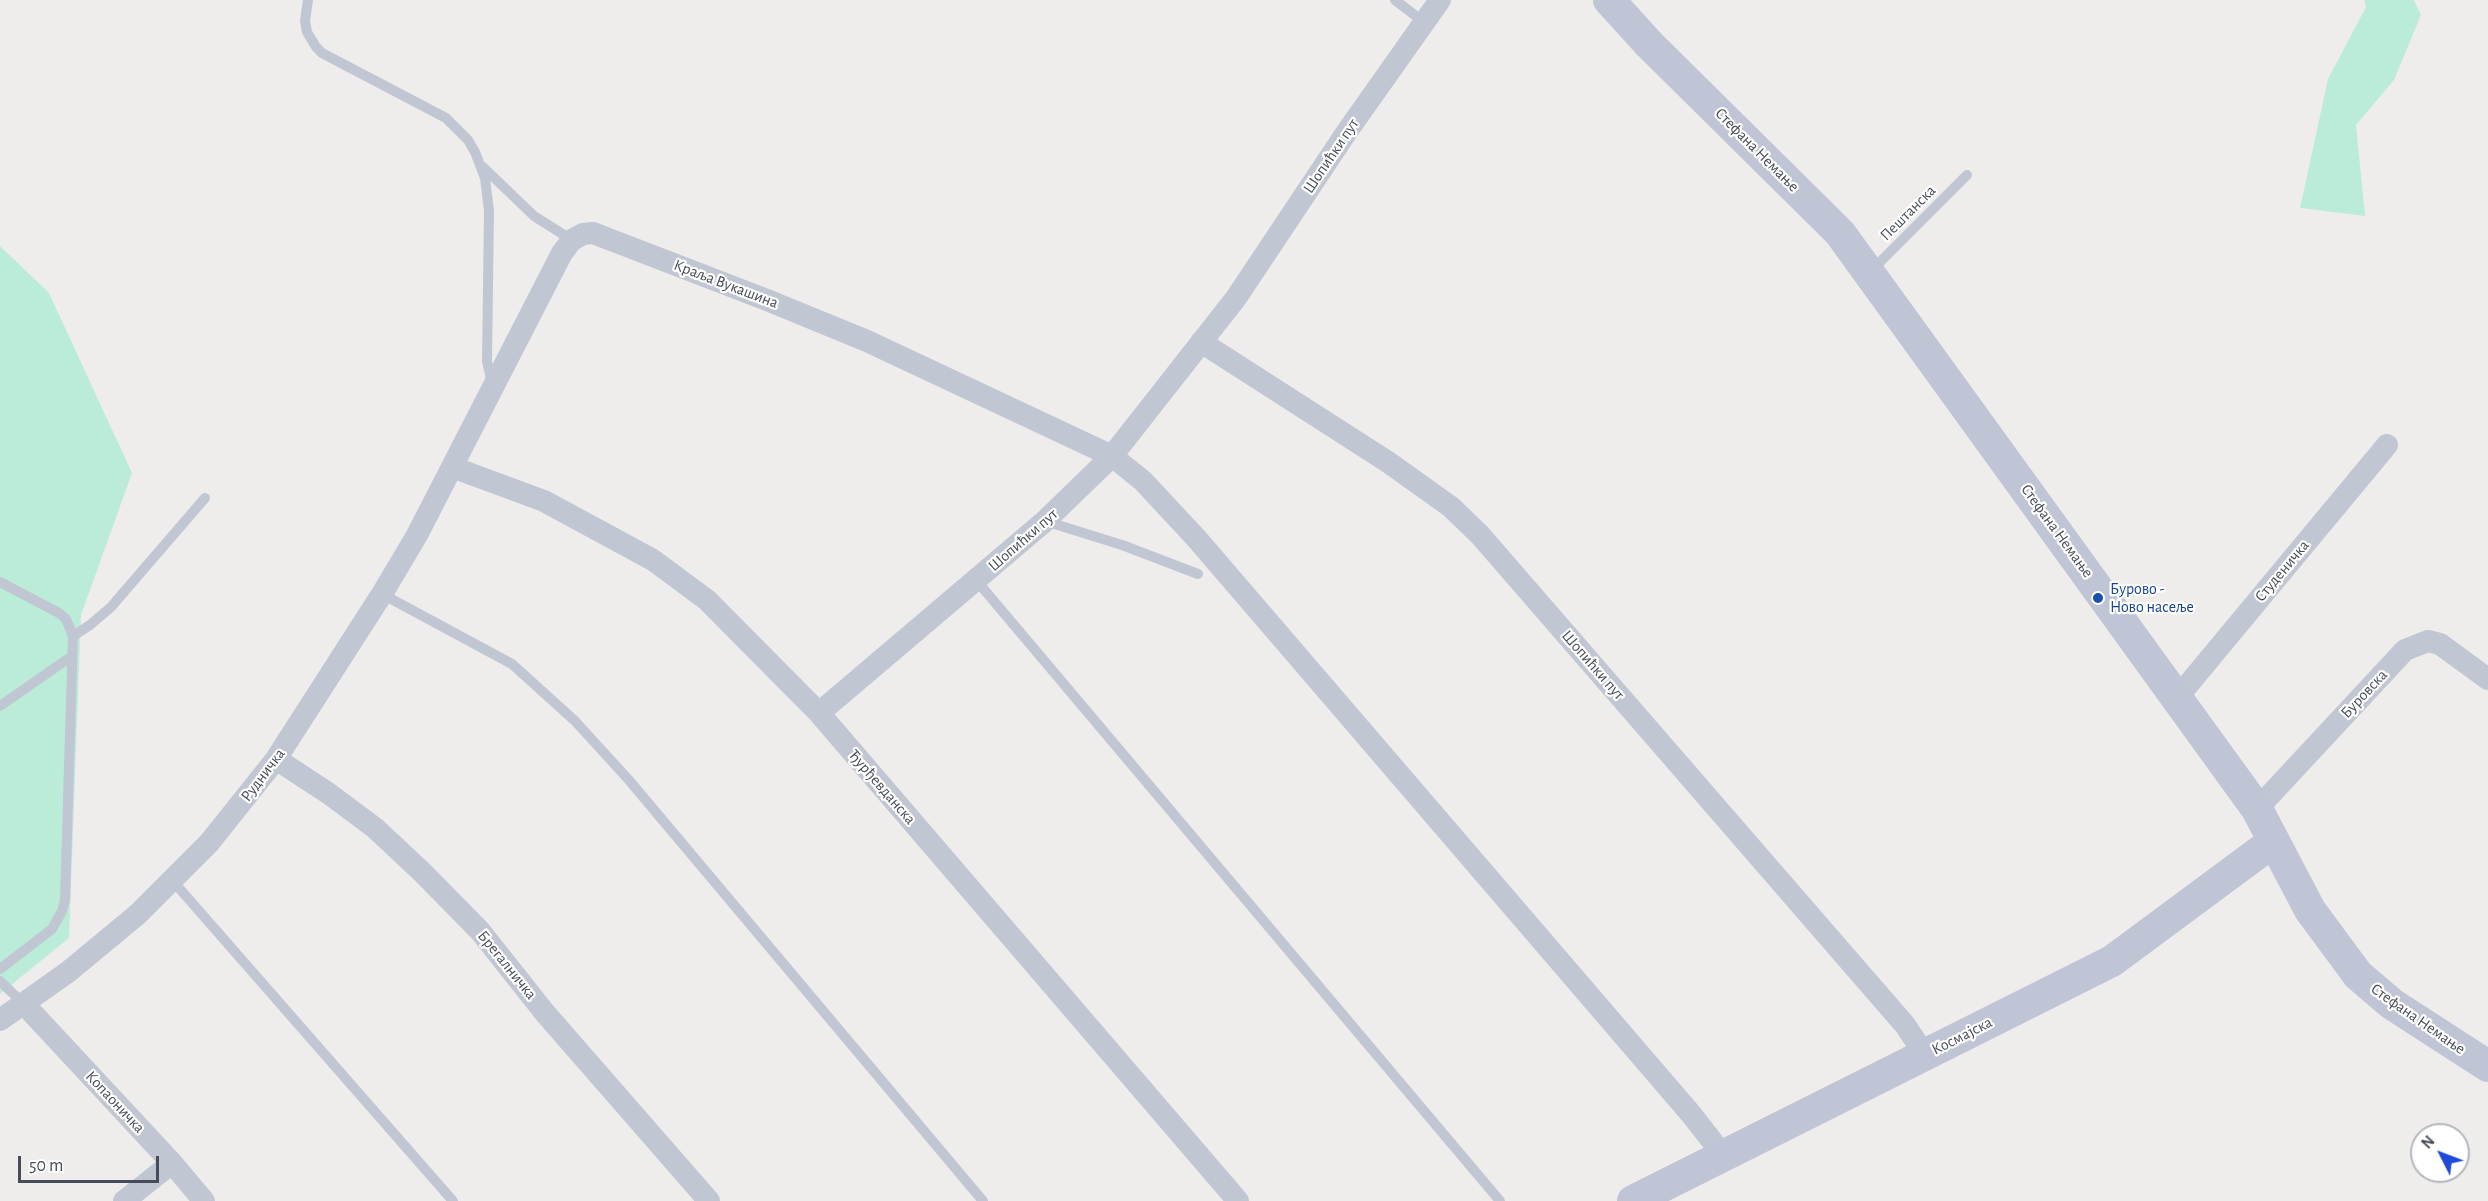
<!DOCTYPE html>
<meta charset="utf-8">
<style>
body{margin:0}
#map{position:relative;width:2488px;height:1201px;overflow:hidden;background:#efedec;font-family:"Alegreya Sans",sans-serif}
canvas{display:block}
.north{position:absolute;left:2410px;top:1123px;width:60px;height:60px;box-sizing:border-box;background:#fff;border:2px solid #b5b7bd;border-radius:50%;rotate:312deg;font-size:16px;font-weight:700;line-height:24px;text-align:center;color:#464c59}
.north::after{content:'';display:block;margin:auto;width:21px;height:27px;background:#1f49d7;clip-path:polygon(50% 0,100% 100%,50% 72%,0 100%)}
.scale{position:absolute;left:18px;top:1156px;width:141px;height:27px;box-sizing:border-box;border:3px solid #464c59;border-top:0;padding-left:8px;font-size:18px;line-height:21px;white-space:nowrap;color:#464c59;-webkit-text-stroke:4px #fff;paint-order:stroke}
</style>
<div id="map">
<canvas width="2488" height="1201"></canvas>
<div class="north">N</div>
<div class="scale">50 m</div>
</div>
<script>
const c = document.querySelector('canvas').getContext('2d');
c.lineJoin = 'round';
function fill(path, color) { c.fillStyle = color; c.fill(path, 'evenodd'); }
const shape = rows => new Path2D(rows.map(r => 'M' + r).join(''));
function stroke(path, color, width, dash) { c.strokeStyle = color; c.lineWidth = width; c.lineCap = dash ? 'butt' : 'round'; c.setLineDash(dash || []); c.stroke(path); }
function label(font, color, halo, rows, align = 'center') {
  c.font = font + ' "Alegreya Sans",sans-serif'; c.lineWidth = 4.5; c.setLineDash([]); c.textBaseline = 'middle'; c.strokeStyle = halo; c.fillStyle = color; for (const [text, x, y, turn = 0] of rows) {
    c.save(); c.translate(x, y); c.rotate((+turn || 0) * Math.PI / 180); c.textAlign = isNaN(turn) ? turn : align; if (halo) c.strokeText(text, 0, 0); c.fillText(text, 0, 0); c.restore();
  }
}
fill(shape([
 [2364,0,2414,0,2421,15,2394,80,2356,125,2365,216,2300,208,2328,79,2366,7],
 [0,246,49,293,132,473,81,615,69,938,0,994]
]), '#bbecd8');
stroke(shape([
 [308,0,305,21,307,32,316,47,322,53,446,118,468,140,475,152,485,178,489,211,487,361,492,384],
 [1395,0,1425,23],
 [483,167,534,216,572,240],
 [1872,270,1967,175],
 [1045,521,1122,545,1198,574],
 [976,580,1500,1201],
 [0,582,59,613,66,619,73,636,65,900,62,911,52,929,0,969],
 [382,594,512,664,575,721,628,779,983,1201],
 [73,636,90,625,111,607,205,498],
 [0,706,72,656],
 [172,880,453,1201],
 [0,981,24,1004]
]), '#c0c6d2', 10);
stroke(shape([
 [1201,342,1388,462,1451,507,1480,535,1905,1025,1925,1055],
 [452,467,544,501,653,560,707,600,819,713,1238,1201],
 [2177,698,2387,445],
 [819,713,1045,521,1112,456,1236,298,1346,133,1440,0],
 [276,759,328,793,375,828,423,873,480,931,545,1013,709,1201],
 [2257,809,2405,650,2428,641,2440,644,2488,679],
 [24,1004,172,1163,204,1201],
 [0,1020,68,972,138,914,209,843,276,759,382,594,417,535,562,253,572,240,583,234,593,233,767,300,867,341,1112,456,1143,481,1197,539,1691,1114,1723,1155],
 [124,1201,172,1163]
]), '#c0c6d2', 22);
stroke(shape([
 [1609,0,1649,44,1840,233,2257,809,2310,910,2358,975,2392,1004,2488,1066],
 [1633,1201,2112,961,2274,841]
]), '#bfc5d5', 32);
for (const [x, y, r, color] of [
 [2098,598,6,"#1a4fb4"]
]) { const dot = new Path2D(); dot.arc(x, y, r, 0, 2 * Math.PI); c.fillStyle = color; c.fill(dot); stroke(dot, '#fff', 2); }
label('16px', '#464c59', '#fff', [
 ["Стефана Немање",1757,150,45],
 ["Шопићки пут",1331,156,-56],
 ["Пештанска",1908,213,-45],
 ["Краља Вукашина",726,284,21],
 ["Стефана Немање",2057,531,54],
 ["Шопићки пут",1023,540,-41],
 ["Студеничка",2282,571,-50],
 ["Шопићки пут",1593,665,49],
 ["Буровска",2364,694,-47],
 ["Рудничка",263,775,-53],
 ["Ђурђевданска",882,787,49],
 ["Брегалничка",507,965,51],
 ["Стефана Немање",2418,1019,35],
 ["Космајска",1962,1036,-27],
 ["Копаоничка",115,1102,47]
]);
label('16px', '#164399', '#fff', [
 ["Бурово -",2110,589],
 ["Ново насеље",2110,607]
], 'left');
</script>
